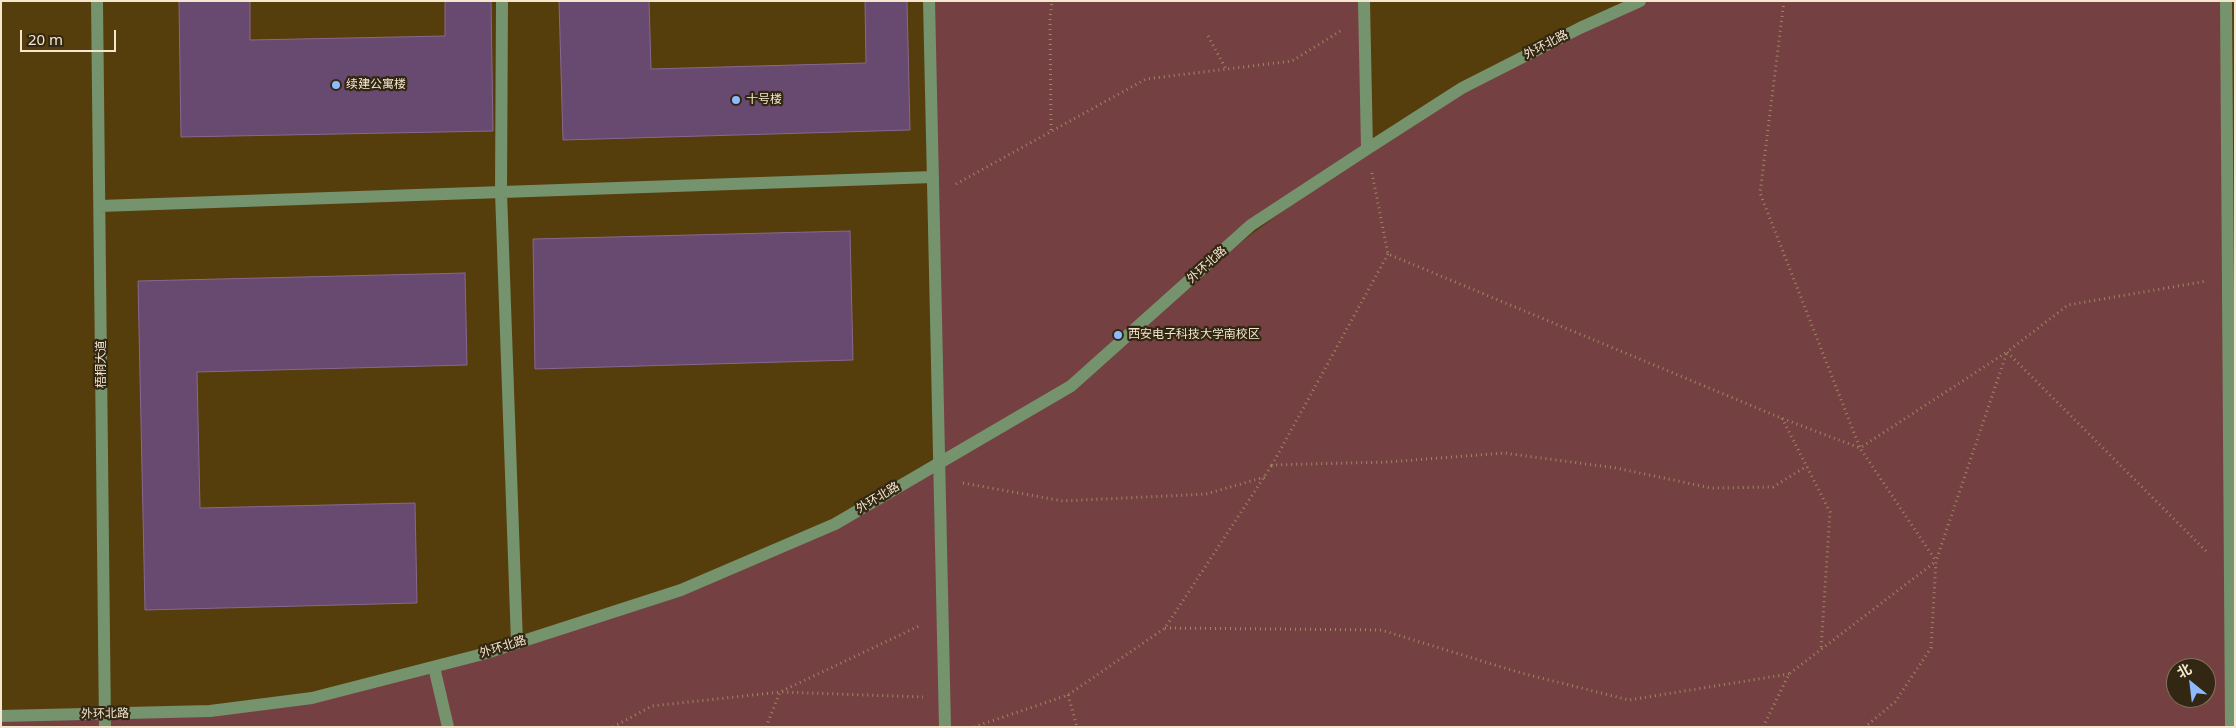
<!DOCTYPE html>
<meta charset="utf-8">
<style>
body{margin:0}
#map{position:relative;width:2236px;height:728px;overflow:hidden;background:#563d0c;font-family:"Noto Sans","Noto Sans SC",sans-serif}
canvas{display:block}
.frame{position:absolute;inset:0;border:2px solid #f5e6ce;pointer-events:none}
.north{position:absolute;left:2166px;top:658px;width:50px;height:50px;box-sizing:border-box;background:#322713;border:1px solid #80735e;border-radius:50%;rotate:331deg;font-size:14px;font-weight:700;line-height:20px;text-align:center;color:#f5e6ce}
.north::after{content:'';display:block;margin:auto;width:18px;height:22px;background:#8eb9fc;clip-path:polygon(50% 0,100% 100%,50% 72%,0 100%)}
.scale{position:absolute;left:20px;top:30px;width:96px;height:22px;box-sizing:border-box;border:2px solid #f5e6ce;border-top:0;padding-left:6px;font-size:15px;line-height:18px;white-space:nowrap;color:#f5e6ce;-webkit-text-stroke:4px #322713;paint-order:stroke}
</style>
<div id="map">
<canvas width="2236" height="728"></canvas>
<div class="frame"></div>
<div class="north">北</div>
<div class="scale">20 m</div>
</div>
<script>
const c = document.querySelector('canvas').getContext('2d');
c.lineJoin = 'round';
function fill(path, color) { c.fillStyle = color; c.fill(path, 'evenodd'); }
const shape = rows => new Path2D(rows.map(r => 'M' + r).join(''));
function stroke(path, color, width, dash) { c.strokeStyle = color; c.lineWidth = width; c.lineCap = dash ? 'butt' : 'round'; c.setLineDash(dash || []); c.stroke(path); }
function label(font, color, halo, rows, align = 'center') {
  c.font = font + ' "Noto Sans","Noto Sans SC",sans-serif'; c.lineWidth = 4.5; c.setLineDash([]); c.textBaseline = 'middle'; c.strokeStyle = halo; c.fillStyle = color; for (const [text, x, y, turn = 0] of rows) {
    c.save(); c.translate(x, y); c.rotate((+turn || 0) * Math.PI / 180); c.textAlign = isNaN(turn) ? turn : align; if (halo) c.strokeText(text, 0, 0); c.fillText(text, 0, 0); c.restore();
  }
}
fill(shape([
 [929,1,1364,1,1367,148,1462,88,1640,1,2226,1,2231,727,1,727,1,716,105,715,312,698,681,590,835,524,940,461],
 [1357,156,1189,281,1251,225],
 [2176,668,2206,668,2206,698,2176,698]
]), '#754041');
const building = shape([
 [179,1,250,1,250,40,445,36,445,1,491,1,493,131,181,137,179,1],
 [559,1,649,1,651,69,866,63,865,1,907,1,910,130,563,140,559,1],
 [850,231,853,360,535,369,533,239,850,231],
 [465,273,467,365,197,372,200,508,415,503,417,603,145,610,138,281,465,273]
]);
fill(building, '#68496f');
stroke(building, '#886890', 1);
stroke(shape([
 [1784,1,1760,193,1860,448,2007,352,1936,561,1931,648,1895,702,1865,727],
 [1208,36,1226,69],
 [1051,130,1050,17,1052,1],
 [1372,173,1388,254,1781,418,1860,448,1936,561],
 [956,184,1146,79,1292,61,1342,30],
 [1388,254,1272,465,1388,462,1504,453,1616,468,1711,488,1773,487,1807,466],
 [1782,418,1830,512,1821,649],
 [963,483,1063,501,1206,494,1265,477],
 [2206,551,2007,352,2068,305,2207,281],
 [1165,628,1381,630,1521,673,1629,700,1789,674],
 [1068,695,1077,727],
 [613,727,652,706,780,692,919,626],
 [766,727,780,692,923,697],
 [974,727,1068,695,1165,628,1272,465],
 [1763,727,1789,674,1935,562]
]), '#9c8862', 3, [1, 4]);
stroke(shape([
 [97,1,105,727],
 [502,1,501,192,517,643],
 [929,1,945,727],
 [1364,1,1367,149],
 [2226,1,2231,727],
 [100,206,933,177],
 [434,667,448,727],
 [1,716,210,711,312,698,483,654,681,590,835,524,1071,386,1251,225,1367,149,1462,88,1580,28,1640,1]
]), '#75936d', 12);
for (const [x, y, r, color] of [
 [336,85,5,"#8eb9fc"],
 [736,100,5,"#8eb9fc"],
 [1118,335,5,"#8eb9fc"]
]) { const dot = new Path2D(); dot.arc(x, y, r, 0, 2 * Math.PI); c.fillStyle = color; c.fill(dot); stroke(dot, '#322713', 2); }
label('12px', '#f5e6ce', '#322713', [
 ["外环北路",1546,45,-27],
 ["外环北路",1207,265,-42],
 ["梧桐大道",102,364,-90],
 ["外环北路",878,498,-31],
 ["外环北路",503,647,-17],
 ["外环北路",105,714,-1]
]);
label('12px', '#f5e6ce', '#322713', [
 ["续建公寓楼",346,85],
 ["十号楼",746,100],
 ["西安电子科技大学南校区",1128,335]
], 'left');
</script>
